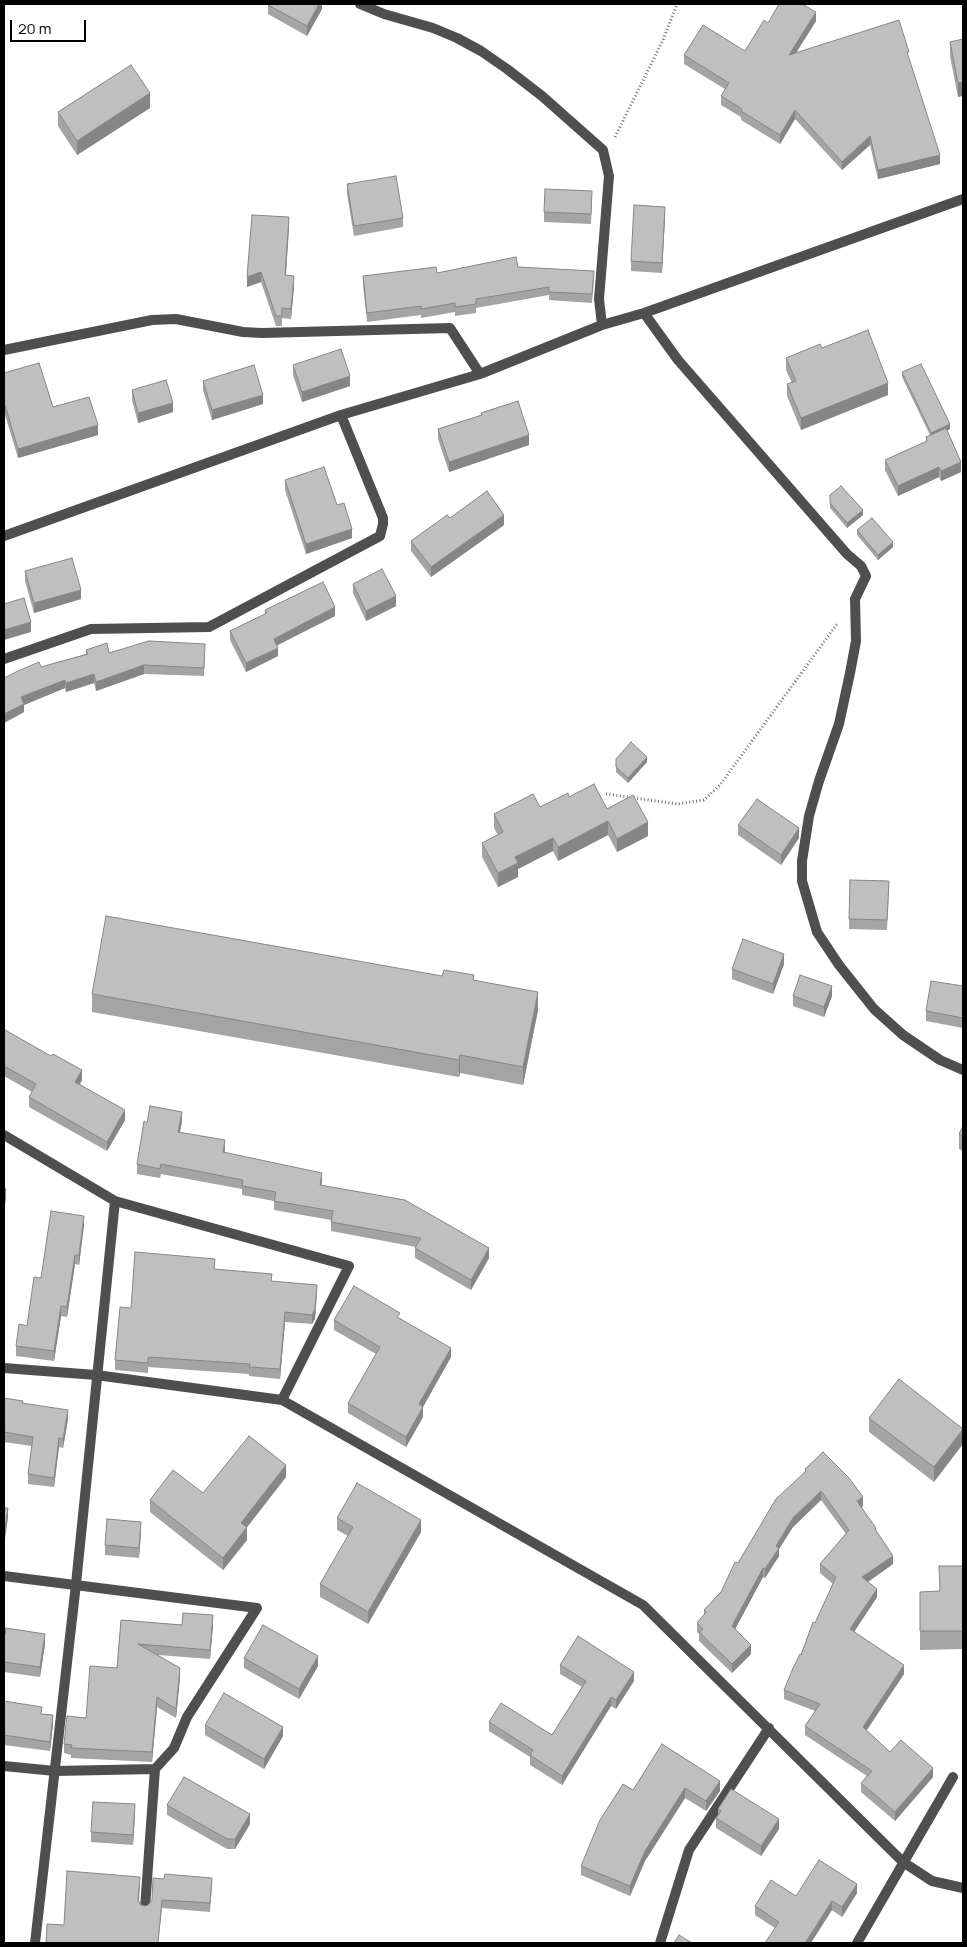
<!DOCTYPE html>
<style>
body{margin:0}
#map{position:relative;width:967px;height:1947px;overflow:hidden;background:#fff;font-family:Manrope,sans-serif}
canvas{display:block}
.frame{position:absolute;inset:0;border:5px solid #000;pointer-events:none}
.scale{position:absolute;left:10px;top:20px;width:76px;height:22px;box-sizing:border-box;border:2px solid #000;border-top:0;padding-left:6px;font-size:15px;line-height:18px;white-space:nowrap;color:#000;-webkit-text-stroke:4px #fff;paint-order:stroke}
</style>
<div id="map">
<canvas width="967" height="1947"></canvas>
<div class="frame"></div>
<div class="scale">20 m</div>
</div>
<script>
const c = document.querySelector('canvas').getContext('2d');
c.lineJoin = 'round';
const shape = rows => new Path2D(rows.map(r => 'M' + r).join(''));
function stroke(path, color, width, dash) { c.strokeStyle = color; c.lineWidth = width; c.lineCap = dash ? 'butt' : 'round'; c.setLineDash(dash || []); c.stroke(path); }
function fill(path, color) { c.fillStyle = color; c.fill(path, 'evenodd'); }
stroke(shape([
 [615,137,663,40,677,4],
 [606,794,678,804,704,800,720,785,837,624]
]), '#717171', 3, [1, 2.5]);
stroke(shape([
 [360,4,384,14,433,28,457,38,481,51,507,69,542,96,603,150,609,176,599,299,602,325],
 [644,313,678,360,847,554,861,566,866,576,855,599,856,641,850,673,839,724,819,781,809,816,802,861,802,881,817,932,839,965,874,1009,903,1035,940,1060,963,1070],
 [4,350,152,320,176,319,243,332,262,333,450,328,480,374],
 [4,536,341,415,480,374,602,325,644,313,963,199],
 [4,659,91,629,209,627,380,536,383,524,383,518,341,415],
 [4,1135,115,1201,349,1266,282,1400],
 [4,1368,96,1375,282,1400,643,1605,903,1862,932,1881,963,1888],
 [4,1576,257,1608,187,1717,174,1748,155,1769,55,1771,4,1766],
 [145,1908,155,1769],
 [35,1943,76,1584,115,1201],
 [660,1943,689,1850,769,1728],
 [857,1943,953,1777]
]), '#4f4f4f', 10);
fill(shape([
 [322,4,322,9,307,36,268,14,268,5],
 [816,21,796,53,909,58,940,164,878,179,870,145,842,170,795,119,780,144,741,120,741,117,721,105,721,96,725,89,684,64,684,55,745,51,768,23],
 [963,39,958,97,950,56,950,42],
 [150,108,77,155,58,126,58,112],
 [347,184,403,218,403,227,354,236,347,194],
 [592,201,591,224,544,222,544,212],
 [665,217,662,273,631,271,631,261],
 [289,227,286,275,294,286,291,319,282,318,282,326,276,326,261,282,247,287],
 [518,267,594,280,592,303,549,300,549,295,476,308,476,313,455,316,455,312,421,318,421,315,367,322,363,285,363,276,437,273],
 [822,348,888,395,801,430,787,396,787,384,792,383,786,370,786,358],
 [293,365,350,386,302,402,293,375],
 [902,372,950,429,947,431,961,472,941,481,939,477,898,496,885,470,885,460,926,442,926,437,930,435,902,377],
 [4,373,53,407,98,435,18,458,5,415,4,416],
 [203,381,263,404,212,420,203,390],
 [132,390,173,412,138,423,132,400],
 [481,413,529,445,449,472,438,439,438,429,481,415],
 [285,480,337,505,352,538,306,554,285,490],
 [830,495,863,515,847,528,830,508],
 [450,518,504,525,431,577,411,551,411,541],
 [857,530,893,547,878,560,857,535],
 [25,571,81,599,34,613,25,581],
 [353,584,396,606,366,621,353,593],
 [265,610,335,616,277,645,278,656,246,672,230,640,230,631,265,614],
 [86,650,109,653,205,652,204,676,144,674,96,691,94,683,66,692,65,688,24,705,24,712,4,723,41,667,86,654],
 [616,759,647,762,628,783,616,772],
 [569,797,607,809,648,836,617,852,608,835,558,861,553,851,518,869,518,877,498,887,482,857,482,843,498,835,494,828,494,814,540,807],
 [738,825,799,838,781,865,738,835],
 [889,891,887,930,849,929,849,919],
 [784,964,773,994,732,979,732,969],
 [442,976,538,1010,523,1085,460,1073,459,1077,92,1012,92,994],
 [963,986,963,1028,926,1021,926,1011],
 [793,996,832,996,824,1017,793,1006],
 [4,1032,82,1080,80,1084,125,1120,107,1151,29,1107,29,1097,32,1092,4,1076],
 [182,1121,180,1132,225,1149,224,1153,322,1182,321,1185,489,1258,471,1290,415,1258,415,1248,416,1247,331,1231,331,1220,274,1210,274,1201,242,1195,242,1189,161,1174,160,1178,137,1174,137,1164,147,1123],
 [963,1126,963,1151,959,1149,959,1134],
 [84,1225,79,1265,75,1264,67,1317,61,1316,54,1361,16,1356,16,1346,27,1326,41,1278],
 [215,1269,272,1281,317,1295,315,1319,312,1324,285,1322,280,1379,249,1376,249,1374,148,1367,148,1373,115,1370,115,1360,131,1308],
 [400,1318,451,1357,423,1407,423,1417,406,1447,348,1413,348,1403,376,1354,334,1330,334,1320],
 [963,1330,963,1351,962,1351,962,1337],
 [4,1398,23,1403,68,1419,63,1448,59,1447,54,1487,28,1484,28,1474,32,1446,4,1442],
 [869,1418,963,1429,934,1482,869,1432],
 [805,1469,863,1506,861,1507,876,1531,893,1564,868,1582,877,1597,854,1632,904,1674,866,1730,890,1752,933,1777,895,1821,861,1792,861,1783,867,1776,805,1735,805,1726,815,1711,784,1699,784,1690,833,1584,820,1573,820,1564,846,1534,821,1500,793,1527,779,1549,779,1556,765,1578,763,1577,735,1629,751,1654,732,1673,699,1641,699,1634,697,1632,697,1623,704,1615,704,1610,721,1592,738,1563,805,1472],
 [286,1477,247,1527,247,1540,223,1570,150,1512,150,1500,203,1493],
 [337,1518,421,1532,368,1624,320,1597,320,1584,348,1536,337,1530],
 [141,1532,139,1558,105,1555,105,1545],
 [963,1566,963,1649,920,1650,920,1592,939,1591],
 [121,1620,182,1625,213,1625,210,1659,158,1655,180,1678,176,1718,157,1707,152,1762,71,1758,71,1755,64,1753,64,1744,86,1718,117,1668],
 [4,1634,45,1644,40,1677,4,1672],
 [244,1658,318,1666,299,1699,244,1668],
 [560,1665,634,1681,616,1709,611,1706,562,1785,530,1765,530,1757,489,1731,489,1722,552,1735,582,1687,560,1674],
 [4,1701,42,1714,53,1724,50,1751,4,1745],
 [205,1725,283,1736,264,1769,205,1735],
 [662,1744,720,1791,706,1811,685,1798,645,1861,630,1896,581,1875,581,1866,633,1790],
 [167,1805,250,1824,235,1849,227,1849,167,1815],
 [718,1809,779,1829,761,1856,716,1828,716,1818,718,1815],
 [135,1814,133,1845,91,1842,91,1832],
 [140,1886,139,1901,141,1905,145,1906,148,1905,152,1900,212,1886,210,1912,162,1908,64,1925],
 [857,1893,842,1917,832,1910,775,1928,755,1915,755,1906,796,1896]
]), '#a4a4a4');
fill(shape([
 [319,4,322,4,322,9,307,36,307,26],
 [816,12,816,21,789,64,789,55],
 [963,82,963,96,958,97,958,83],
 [150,93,150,108,77,155,77,141],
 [795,110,795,119,780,144,780,135],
 [870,136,870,145,842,170,842,162],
 [940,155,940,164,878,179,878,170],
 [665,207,665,217,662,273,662,263],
 [289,217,289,227,285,285,285,275],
 [261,272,261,282,247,287,247,277],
 [294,276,294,286,291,319,291,309],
 [350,376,350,386,302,402,302,392],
 [888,383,888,395,801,430,801,418],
 [263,395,263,404,212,420,212,410],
 [173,403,173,412,138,423,138,413],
 [5,405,5,415,4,416,4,406],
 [950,424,950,429,931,438,931,433],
 [98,425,98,435,18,458,18,449],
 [529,435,529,445,449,472,449,462],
 [961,462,961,472,941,481,941,471],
 [939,467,939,477,898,496,898,486],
 [863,510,863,515,847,528,847,523],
 [504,515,504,525,431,577,431,567],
 [352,529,352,538,306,554,306,544],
 [893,542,893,547,878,560,878,555],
 [81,590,81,599,34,613,34,603],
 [396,596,396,606,366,621,366,611],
 [335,607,335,616,274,647,274,639],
 [31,622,31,632,4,640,4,630],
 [278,648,278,656,246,672,246,663],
 [144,665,144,674,96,691,96,682],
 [94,674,94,683,66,692,66,683],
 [65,680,65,688,24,705,24,712,4,723,4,714,21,697],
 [647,757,647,762,628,783,628,778],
 [608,821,608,835,558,861,558,847],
 [648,822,648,836,617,852,617,839],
 [799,828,799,838,781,865,781,855],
 [553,838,553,851,518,869,518,877,498,887,498,873,515,857],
 [784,954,784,964,773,994,773,984],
 [832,986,832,996,824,1017,824,1007],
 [538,992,538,1010,523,1085,523,1067],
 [460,1055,460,1073,459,1077,459,1060],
 [82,1070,82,1080,75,1092,75,1082],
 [125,1110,125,1120,107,1151,107,1142],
 [182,1112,182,1121,178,1141,178,1132],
 [225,1140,225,1149,223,1162,223,1152],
 [322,1173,322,1182,320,1194,320,1185],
 [6,1189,6,1198,4,1212,4,1203],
 [84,1216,84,1225,79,1265,79,1255],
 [489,1248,489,1258,471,1290,471,1280],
 [75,1255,75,1264,67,1317,67,1307],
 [317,1285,315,1319,312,1324,312,1315],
 [61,1306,61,1316,54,1361,54,1351],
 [285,1312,285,1322,280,1379,280,1369],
 [451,1348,451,1357,419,1414,419,1404],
 [423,1407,423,1417,406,1447,406,1437],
 [68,1410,68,1419,63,1448,63,1439],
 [963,1430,963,1444,934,1482,934,1467],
 [59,1438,59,1447,54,1487,54,1478],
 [286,1465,286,1477,241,1535,241,1523],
 [821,1491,821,1500,793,1527,779,1549,779,1556,765,1578,765,1569,776,1546,793,1518],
 [863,1497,863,1506,857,1510,857,1501],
 [8,1508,8,1518,4,1545,4,1536],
 [421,1520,421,1532,368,1624,368,1612],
 [141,1522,141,1532,139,1558,139,1548],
 [247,1527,247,1540,223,1570,223,1558],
 [893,1556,893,1564,862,1586,862,1577],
 [763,1568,763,1577,732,1635,732,1626],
 [877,1589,877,1597,850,1638,850,1629],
 [213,1615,213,1625,210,1659,210,1650],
 [45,1634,45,1644,40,1677,40,1667],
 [751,1645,751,1654,732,1673,732,1664],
 [318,1656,318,1666,299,1699,299,1689],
 [904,1665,904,1674,863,1736,863,1727],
 [180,1668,180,1678,176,1718,176,1709],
 [634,1672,634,1681,616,1709,616,1700],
 [157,1697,157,1707,152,1762,152,1752],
 [611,1697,611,1706,562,1785,562,1776],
 [53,1715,53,1724,50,1751,50,1742],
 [283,1727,283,1736,264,1769,264,1759],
 [933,1768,933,1777,895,1821,895,1812],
 [720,1781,720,1791,706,1811,706,1801],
 [685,1788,685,1798,645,1861,630,1896,630,1886,645,1851],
 [135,1804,135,1814,133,1845,133,1835],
 [250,1814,250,1824,235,1849,235,1839],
 [779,1819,779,1829,761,1856,761,1846],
 [857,1884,857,1893,842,1917,842,1907],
 [162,1900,162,1908,158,1943],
 [832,1901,832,1910,811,1943,805,1943]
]), '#868686');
const building = shape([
 [269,4,319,4,307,26,268,5,269,4],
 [779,4,802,4,816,12,789,55,899,20,909,52,907,52,940,155,878,170,870,136,842,162,795,110,780,135,741,111,742,109,721,96,729,83,684,55,703,25,745,51,764,20,768,23,779,4],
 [963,39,963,82,958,83,950,42,963,39],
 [131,65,150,93,77,141,58,112,131,65],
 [396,176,403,218,354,226,347,184,396,176],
 [545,189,592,191,591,214,544,212,545,189],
 [634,205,665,207,662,263,631,261,634,205],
 [252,215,289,217,285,275,294,276,291,309,282,308,282,316,276,316,261,272,247,277,252,215],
 [516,257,518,267,594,271,592,294,549,292,549,287,476,299,476,304,455,307,455,303,421,309,421,306,367,313,363,276,436,267,437,273,516,257],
 [868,330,888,383,801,418,787,384,796,381,786,358,820,344,822,348,868,330],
 [341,349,350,376,302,392,293,365,341,349],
 [39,363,53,407,89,397,98,425,18,449,5,405,4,406,4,373,39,363],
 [921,364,950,424,931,433,902,372,921,364],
 [254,365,263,395,212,410,203,381,254,365],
 [166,380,173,403,138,413,132,390,166,380],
 [518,401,529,435,449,462,438,429,482,415,481,413,518,401],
 [946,428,961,462,941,471,939,467,898,486,885,460,927,441,926,437,946,428],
 [324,467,337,505,344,503,352,529,306,544,285,480,324,467],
 [841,486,863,510,847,523,830,503,830,495,841,486],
 [487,491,504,515,431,567,411,541,447,515,450,518,487,491],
 [872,518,893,542,878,555,857,530,872,518],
 [72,558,81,590,34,603,25,571,72,558],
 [382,569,396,596,366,611,353,584,382,569],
 [323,582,335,607,274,639,278,648,246,663,230,631,267,613,265,610,323,582],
 [24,598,31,622,4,630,4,604,24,598],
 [149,641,205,644,204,668,144,665,96,682,94,674,66,683,65,680,21,697,24,704,4,714,4,678,18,671,39,662,41,667,88,654,86,650,107,643,109,653,149,641],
 [631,742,647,757,628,778,616,767,616,759,631,742],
 [594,784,607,809,633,795,648,822,617,839,608,821,558,847,553,838,515,857,518,863,498,873,482,843,503,832,494,814,533,794,540,807,568,793,569,797,594,784],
 [757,799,799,828,781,855,738,825,757,799],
 [850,880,889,881,887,920,849,919,850,880],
 [106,916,442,976,444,970,474,975,473,980,538,992,523,1067,460,1055,459,1060,92,994,106,916],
 [743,939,784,954,773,984,732,969,743,939],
 [800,975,832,986,824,1007,793,996,800,975],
 [931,981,963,986,963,1018,926,1011,931,981],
 [5,1030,51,1056,53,1054,82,1070,75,1082,125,1110,107,1142,29,1097,36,1084,4,1066,4,1032,5,1030],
 [150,1106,182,1112,178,1132,225,1140,223,1152,322,1173,320,1185,405,1200,489,1248,471,1280,415,1248,421,1238,331,1222,333,1211,274,1201,276,1192,242,1186,243,1180,161,1164,160,1169,137,1164,144,1121,147,1123,150,1106],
 [963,1126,963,1137,959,1134,963,1126],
 [4,1188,6,1189,4,1203,4,1188],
 [51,1211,84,1216,79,1255,75,1255,67,1307,61,1306,54,1351,16,1346,19,1324,27,1326,34,1277,41,1278,51,1211],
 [135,1252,215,1259,214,1269,272,1274,271,1281,317,1285,315,1309,312,1315,285,1312,280,1369,249,1367,250,1364,148,1357,148,1363,115,1360,120,1307,131,1308,135,1252],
 [354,1286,400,1313,397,1317,451,1348,419,1404,423,1407,406,1437,348,1403,380,1347,334,1320,354,1286],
 [899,1379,963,1429,934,1467,869,1418,899,1379],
 [4,1398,23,1401,22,1403,68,1410,63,1439,59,1438,54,1478,28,1474,33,1437,4,1432,4,1398],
 [249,1436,286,1465,241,1523,247,1527,223,1558,150,1500,173,1470,203,1493,249,1436],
 [823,1452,849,1478,863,1497,857,1501,876,1528,875,1529,893,1556,862,1577,877,1589,850,1629,904,1665,863,1727,890,1752,901,1740,933,1768,895,1812,861,1783,872,1771,805,1726,820,1704,784,1690,793,1668,800,1654,801,1655,813,1622,815,1623,836,1577,820,1564,849,1530,821,1491,793,1518,776,1546,779,1548,765,1569,763,1568,732,1626,751,1645,732,1664,699,1632,703,1629,697,1623,706,1612,704,1610,721,1592,735,1562,738,1563,776,1499,806,1471,805,1469,823,1452],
 [357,1483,421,1520,368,1612,320,1584,353,1527,337,1518,357,1483],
 [4,1508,8,1508,4,1536,4,1508],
 [107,1519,141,1522,139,1548,105,1545,107,1519],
 [939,1566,963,1566,963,1631,920,1631,920,1592,940,1591,939,1566],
 [183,1613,213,1615,210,1650,138,1644,180,1668,176,1709,157,1697,152,1752,71,1748,72,1745,64,1744,67,1716,86,1718,90,1666,117,1668,121,1620,182,1625,183,1613],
 [263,1625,318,1656,299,1689,244,1658,263,1625],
 [6,1628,45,1634,40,1667,4,1662,4,1634,5,1634,6,1628],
 [578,1636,634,1672,616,1700,611,1697,562,1776,530,1755,533,1750,489,1722,501,1703,552,1735,586,1681,560,1665,578,1636],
 [224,1693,283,1727,264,1759,205,1725,224,1693],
 [4,1701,42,1707,41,1714,53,1715,50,1742,4,1735,4,1701],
 [662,1744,720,1781,706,1801,685,1788,645,1851,630,1886,581,1866,600,1820,623,1784,633,1790,662,1744],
 [184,1777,250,1814,235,1839,227,1839,167,1805,184,1777],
 [731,1789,779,1819,761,1846,716,1818,721,1811,718,1809,731,1789],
 [93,1802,135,1804,133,1835,91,1832,93,1802],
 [819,1860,857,1884,842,1907,832,1901,805,1943,765,1943,779,1922,755,1906,771,1880,796,1896,819,1860],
 [67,1871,140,1877,138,1900,141,1905,145,1906,148,1905,152,1900,153,1878,164,1879,165,1874,212,1878,210,1903,162,1900,158,1943,46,1943,47,1924,64,1925,67,1871],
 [679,1935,692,1943,674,1943,679,1935]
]);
fill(building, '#bfbfbf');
stroke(building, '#868686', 1);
</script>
